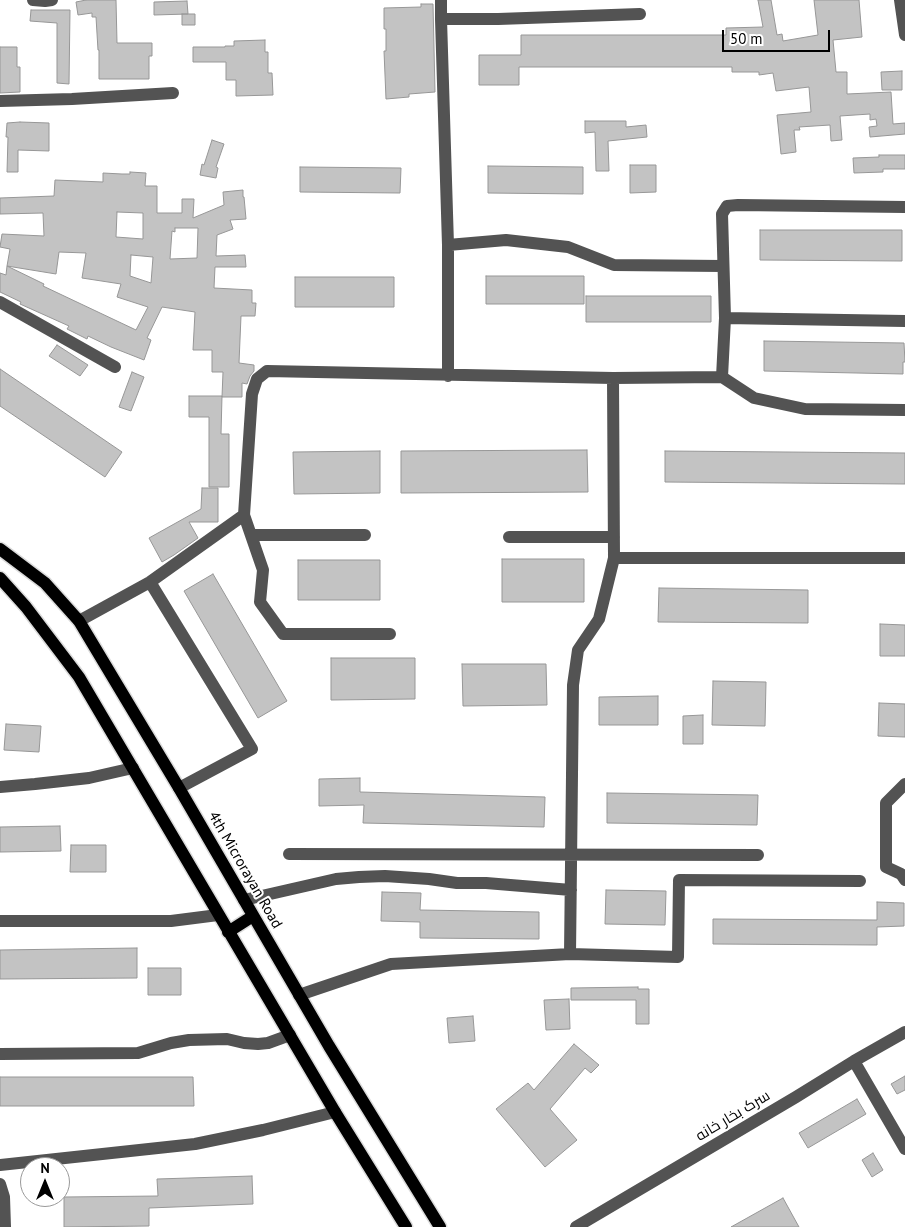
<!DOCTYPE html>
<meta charset="utf-8">
<style>
body{margin:0}
#map{position:relative;width:905px;height:1227px;overflow:hidden;background:#fff;font-family:"PT Sans",sans-serif}
canvas{display:block}
.north{position:absolute;left:20px;top:1157px;width:50px;height:50px;box-sizing:border-box;background:#fff;border:1px solid #999;border-radius:50%;rotate:0deg;font-size:14px;font-weight:700;line-height:20px;text-align:center;color:#000}
.north::after{content:'';display:block;margin:auto;width:18px;height:22px;background:#000;clip-path:polygon(50% 0,100% 100%,50% 72%,0 100%)}
.scale{position:absolute;left:722px;top:30px;width:108px;height:22px;box-sizing:border-box;border:2px solid #000;border-top:0;padding-left:6px;font-size:15px;line-height:18px;white-space:nowrap;color:#000;-webkit-text-stroke:4px #fff;paint-order:stroke}
</style>
<div id="map">
<canvas width="905" height="1227"></canvas>
<div class="north">N</div>
<div class="scale">50 m</div>
</div>
<script>
const c = document.querySelector('canvas').getContext('2d');
c.lineJoin = 'round';
function fill(path, color) { c.fillStyle = color; c.fill(path, 'evenodd'); }
const shape = rows => new Path2D(rows.map(r => 'M' + r).join(''));
function stroke(path, color, width, dash) { c.strokeStyle = color; c.lineWidth = width; c.lineCap = dash ? 'butt' : 'round'; c.setLineDash(dash || []); c.stroke(path); }
function label(font, color, halo, rows, align = 'center') {
  c.font = font + ' "PT Sans",Cairo,sans-serif'; c.lineWidth = 4; c.setLineDash([]); c.textBaseline = 'middle'; c.strokeStyle = halo; c.fillStyle = color; for (const [text, x, y, turn = 0] of rows) {
    c.save(); c.translate(x, y); c.rotate((+turn || 0) * Math.PI / 180); c.textAlign = isNaN(turn) ? turn : align; if (halo) c.strokeText(text, 0, 0); c.fillText(text, 0, 0); c.restore();
  }
}
const building = shape([
 [86,0,116,0,117,43,152,43,152,56,149,56,149,79,99,79,99,50,98,50,96,17,92,17,92,13,78,15,76,2,86,0],
 [758,0,771,0,777,35,782,34,783,41,818,35,814,0,859,0,862,37,833,40,836,72,847,72,847,94,891,92,893,124,905,123,905,134,870,137,869,127,877,126,876,119,870,120,870,114,840,116,842,140,831,141,830,125,799,127,800,130,794,130,796,152,781,154,777,115,811,112,809,87,776,91,773,73,759,75,759,72,732,72,732,67,519,67,519,85,479,85,479,55,521,55,521,35,726,35,726,28,763,27,758,0],
 [187,1,188,14,154,15,154,2,187,1],
 [421,4,433,4,435,92,409,94,409,97,386,99,384,51,386,51,386,29,384,29,384,8,421,7,421,4],
 [31,10,70,10,69,84,57,83,57,23,30,21,31,10],
 [182,14,195,14,195,25,182,25,182,14],
 [265,40,265,52,268,52,268,73,272,73,273,95,236,96,236,80,226,80,226,62,193,62,193,47,225,47,225,46,234,46,234,41,265,40],
 [0,47,17,47,17,67,20,67,20,92,0,93,0,47],
 [902,71,902,90,882,90,881,72,902,71],
 [585,121,626,121,626,127,646,125,647,137,608,141,609,171,596,171,595,132,585,133,585,121],
 [20,122,49,123,49,151,18,150,18,172,7,172,8,137,6,137,7,123,20,122],
 [212,140,224,144,216,167,218,168,216,178,200,175,202,164,204,165,212,140],
 [879,155,905,155,905,169,883,169,883,172,854,173,853,158,879,157,879,155],
 [630,165,656,165,656,192,630,193,630,165],
 [488,166,583,167,583,194,488,193,488,166],
 [300,167,401,168,400,193,300,192,300,167],
 [130,172,146,173,145,186,157,186,157,213,182,213,182,199,194,199,193,218,224,205,223,192,243,190,243,197,244,197,246,219,230,220,233,229,217,235,216,256,245,255,246,267,215,267,214,288,252,290,252,303,256,303,255,316,241,316,239,363,254,365,254,371,250,376,247,384,242,383,242,397,222,397,223,372,212,372,212,350,193,350,195,312,162,307,147,338,151,340,144,360,111,347,88,336,87,339,67,329,69,326,20,304,21,302,0,292,0,273,6,275,7,266,44,284,43,286,136,330,148,307,117,297,121,284,82,278,86,253,59,252,56,274,7,266,10,249,0,247,2,234,44,236,43,213,0,214,0,198,54,196,55,180,103,182,103,173,122,174,130,174,130,172],
 [117,212,143,213,143,239,116,237,117,212],
 [175,228,198,228,197,258,170,259,172,231,175,232,175,228],
 [131,255,153,257,151,283,130,276,131,255],
 [760,230,902,230,902,261,760,260,760,230],
 [486,276,584,276,584,304,486,304,486,276],
 [295,277,394,277,394,307,295,307,295,277],
 [586,296,711,296,711,322,586,322,586,296],
 [764,341,904,343,905,362,903,362,903,374,764,371,764,341],
 [57,345,88,365,80,376,49,356,57,345],
 [0,369,122,452,105,477,0,406,0,369],
 [132,372,144,377,131,411,119,407,132,372],
 [189,396,222,396,221,434,229,434,229,487,209,487,209,417,189,417,189,396],
 [587,450,588,492,401,493,401,451,587,450],
 [380,451,380,493,294,494,293,452,380,451],
 [665,451,905,453,905,484,665,482,665,451],
 [202,488,218,488,218,522,189,522,198,538,174,555,162,562,149,538,201,509,202,488],
 [502,559,584,559,584,602,502,602,502,559],
 [298,560,380,560,380,600,298,600,298,560],
 [213,574,287,701,258,718,184,591,213,574],
 [659,588,808,590,808,623,658,622,659,588],
 [880,624,905,625,905,656,880,656,880,624],
 [331,658,415,658,415,699,331,700,331,658],
 [462,664,546,664,547,705,463,706,462,664],
 [713,681,766,682,765,726,712,725,713,681],
 [658,696,658,725,599,725,599,697,658,696],
 [879,703,905,704,905,737,878,736,879,703],
 [703,715,703,744,683,744,683,716,703,715],
 [6,724,41,726,39,752,4,750,6,724],
 [360,778,360,792,545,797,544,827,363,823,364,805,319,806,319,779,360,778],
 [607,793,758,795,757,825,607,823,607,793],
 [60,826,61,851,0,852,0,827,60,826],
 [71,845,106,845,106,872,70,872,71,845],
 [606,890,666,891,665,925,605,924,606,890],
 [382,892,421,893,420,910,539,912,539,939,420,938,420,922,381,921,382,892],
 [877,902,904,903,904,926,877,927,877,945,713,944,713,919,877,920,877,902],
 [137,948,137,978,0,979,0,950,137,948],
 [148,968,181,968,181,995,148,995,148,968],
 [638,987,638,989,649,989,649,1024,636,1024,636,1000,571,1000,571,988,638,987],
 [569,999,570,1029,546,1030,544,1000,569,999],
 [473,1016,475,1041,449,1043,447,1018,473,1016],
 [574,1044,599,1065,591,1073,585,1068,550,1109,577,1140,545,1167,496,1109,528,1083,534,1090,574,1044],
 [905,1076,905,1090,897,1094,891,1084,905,1076],
 [0,1077,193,1077,194,1106,0,1106,0,1077],
 [857,1099,866,1114,808,1148,799,1133,857,1099],
 [873,1153,883,1170,872,1177,862,1160,873,1153],
 [252,1176,253,1204,149,1208,149,1226,64,1227,64,1197,158,1196,157,1179,252,1176],
 [783,1198,799,1227,731,1227,783,1198]
]);
fill(building, '#c3c3c3');
stroke(building, '#979797', 1);
const major = shape([
 [0,549,45,583,79,621,179,788,329,1046,440,1227],
 [0,578,26,607,79,677,335,1112,406,1227],
 [228,932,253,916]
]);
stroke(major, '#dbdbdb', 15);
stroke(shape([
 [33,0,45,1,52,0],
 [441,0,441,19,448,245,448,376],
 [900,0,905,35],
 [441,19,498,19,640,14],
 [0,101,72,99,173,93],
 [448,245,506,240,568,247,614,265,723,266],
 [0,302,115,367],
 [725,318,905,321],
 [722,377,725,318,722,214,727,206,738,205,905,207],
 [244,515,263,570,260,602,283,634,390,634],
 [252,535,365,535],
 [509,537,614,537],
 [614,558,905,558],
 [150,582,252,749,179,788],
 [79,621,150,582,244,515,252,394,257,379,267,371,613,378,722,377,754,398,805,409,905,410],
 [905,784,886,803,886,867,901,874,905,880],
 [0,787,35,784,89,778,133,768],
 [289,854,758,855],
 [244,900,336,879,359,877,385,876,429,879,457,883,486,883,571,890],
 [0,921,171,921,218,915],
 [570,954,573,685,578,650,599,619,614,558,613,378],
 [299,995,391,964,570,954,678,957,679,880,860,881],
 [0,1054,138,1053,171,1043,189,1040,227,1039,244,1043,258,1044,268,1043,290,1035],
 [854,1061,905,1149],
 [0,1165,195,1144,263,1130,335,1112],
 [0,1184,4,1197,5,1227],
 [576,1227,796,1097,854,1061,905,1032]
]), '#535353', 12);
stroke(major, '#000', 12);
label('15px', '#000', '#fff', [
 ["4th Microrayan Road",245,870,60],
 ["سرک بخار خانه",733,1116,-31]
]);
</script>
